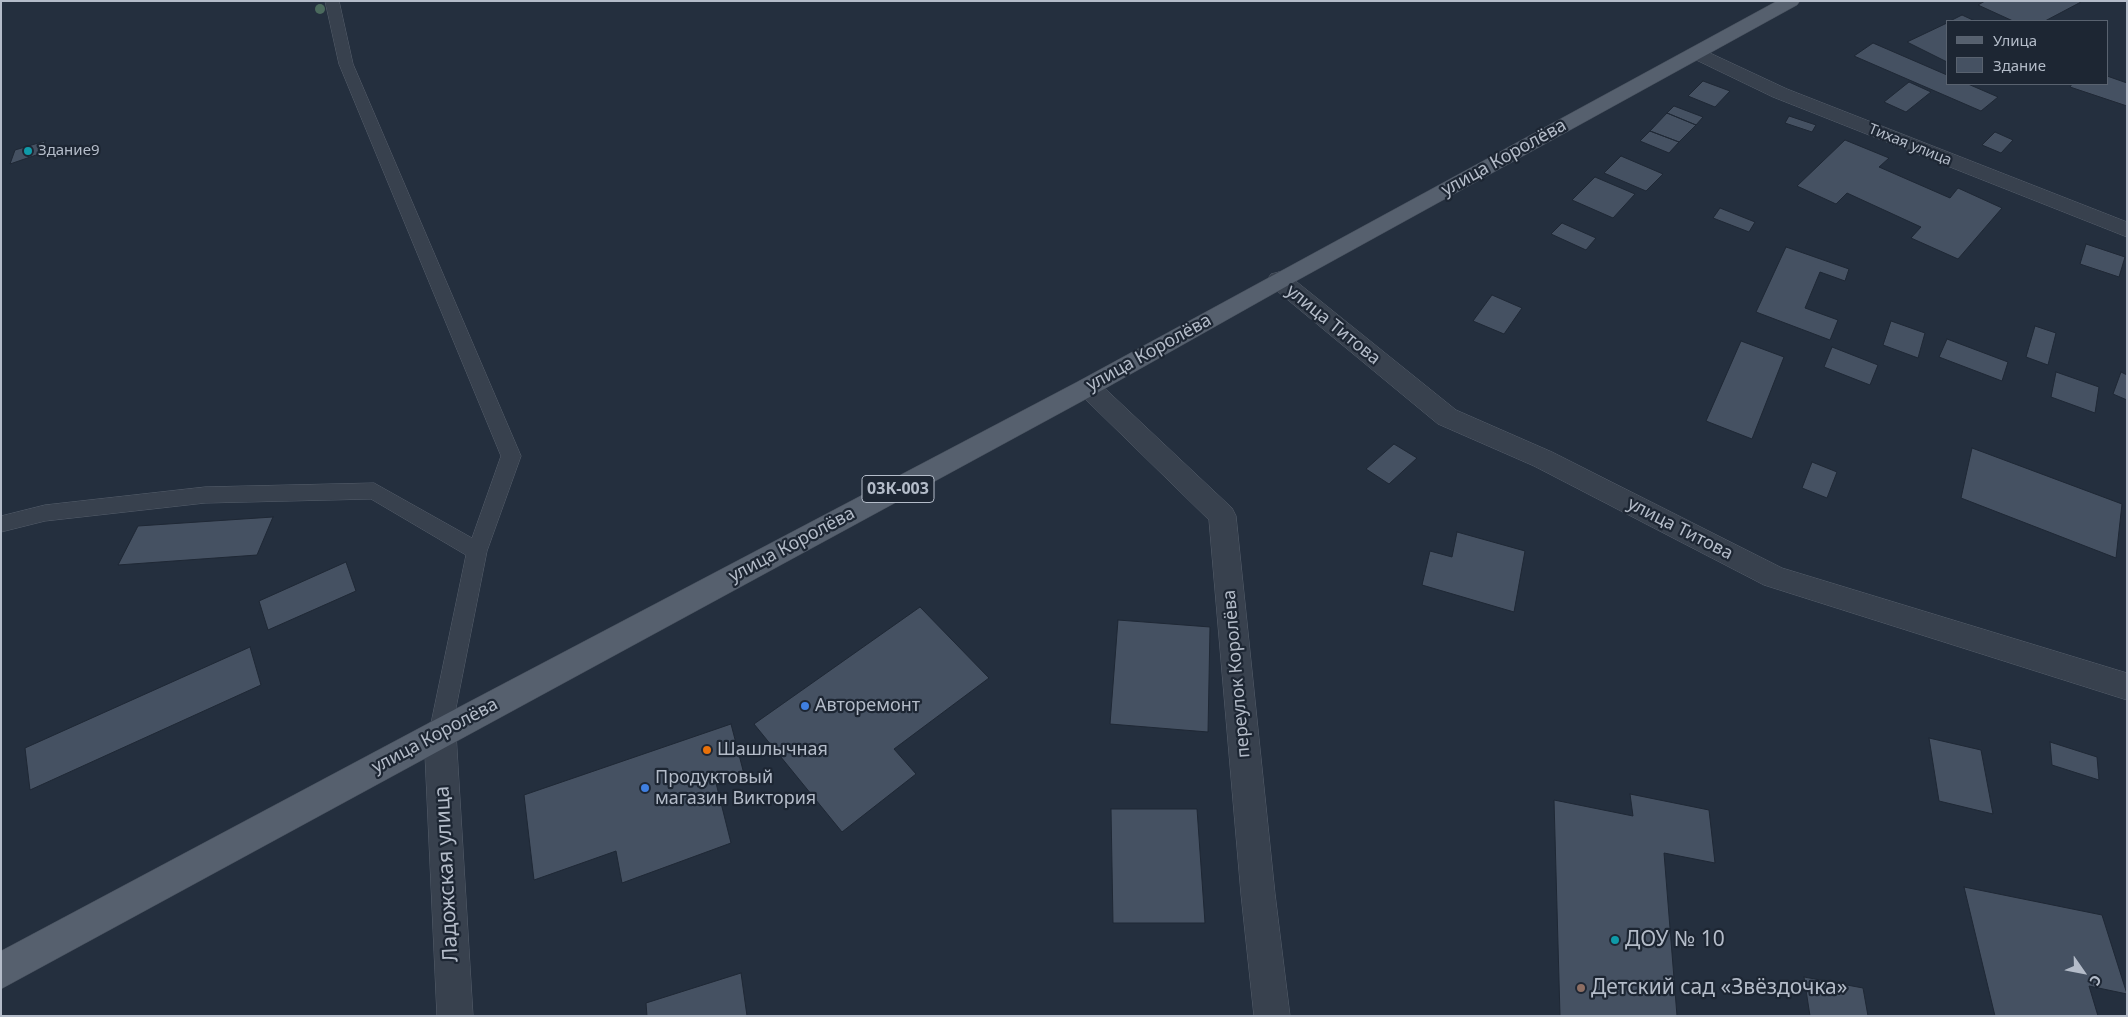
<!DOCTYPE html>
<meta charset="utf-8">
<style>
body{margin:0}
#map{position:relative;width:2128px;height:1017px;overflow:hidden;background:#242f3e;font-family:"Noto Sans",sans-serif}
canvas{display:block}
.frame{position:absolute;inset:0;border:2px solid #b4bcc9;pointer-events:none}
.legend{position:absolute;left:1946px;top:20px;width:162px;height:65px;box-sizing:border-box;background:#1d2633;border:1px solid #59626f;margin:0;padding:6px 9px;list-style:none;font-size:15px;color:#b4bcc9}
.legend li{display:flex;align-items:center;gap:10px;height:25px}
.legend b{width:25px;border:1px solid #59626f}
.north{position:absolute;left:2058px;top:947px;width:50px;height:50px;-webkit-text-stroke:4px #1d2633;paint-order:stroke;rotate:123deg;font-size:14px;font-weight:700;line-height:20px;text-align:center;color:#b4bcc9}
.north::after{content:'';display:block;margin:auto;width:18px;height:22px;background:#b4bcc9;clip-path:polygon(50% 0,100% 100%,50% 72%,0 100%)}
</style>
<div id="map">
<canvas width="2128" height="1017"></canvas>
<div class="frame"></div>
<ul class="legend">
<li><b style="height:6px;background:#56606e"></b>Улица</li>
<li><b style="height:14px;background:#455162"></b>Здание</li>
</ul>
<div class="north">С</div>
</div>
<script>
const c = document.querySelector('canvas').getContext('2d');
c.lineJoin = 'round';
function fill(path, color) { c.fillStyle = color; c.fill(path, 'evenodd'); }
const shape = rows => new Path2D(rows.map(r => 'M' + r).join(''));
function stroke(path, color, width, dash) { c.strokeStyle = color; c.lineWidth = width; c.lineCap = dash ? 'butt' : 'round'; c.setLineDash(dash || []); c.stroke(path); }
function label(font, color, halo, rows, align = 'center') {
  c.font = font + ' "Noto Sans",sans-serif'; c.lineWidth = 4.5; c.setLineDash([]); c.textBaseline = 'middle'; c.strokeStyle = halo; c.fillStyle = color; for (const [text, x, y, turn = 0] of rows) {
    c.save(); c.translate(x, y); c.rotate((+turn || 0) * Math.PI / 180); c.textAlign = isNaN(turn) ? turn : align; if (halo) c.strokeText(text, 0, 0); c.fillText(text, 0, 0); c.restore();
  }
}
const building = shape([
 [1985,1,2079,1,2081,2,2045,21,2013,21,1978,5,1985,1],
 [1962,15,1975,21,1950,21,1962,15],
 [1947,23,1947,62,1907,42,1947,23],
 [1873,43,1947,75,1947,84,1968,84,1998,97,1981,111,1854,56,1873,43],
 [2107,76,2127,83,2127,106,2070,87,2072,84,2107,84,2107,76],
 [1703,81,1730,91,1715,107,1688,96,1703,81],
 [1909,82,1931,92,1906,112,1884,102,1909,82],
 [1674,106,1703,117,1696,125,1667,113,1674,106],
 [1667,113,1696,125,1679,142,1650,131,1667,113],
 [1789,116,1816,125,1812,132,1785,123,1789,116],
 [1650,131,1679,142,1669,153,1640,141,1650,131],
 [1995,132,2013,140,2001,153,1982,145,1995,132],
 [1845,140,1889,158,1879,167,1950,198,1958,188,2002,208,1958,259,1911,238,1921,227,1847,193,1836,204,1797,186,1845,140],
 [45,141,42,153,10,164,15,150,45,141],
 [1621,156,1663,174,1646,191,1604,173,1621,156],
 [1595,177,1635,194,1613,218,1572,200,1595,177],
 [1720,208,1755,222,1749,232,1713,218,1720,208],
 [1562,223,1596,238,1586,250,1551,234,1562,223],
 [2086,244,2125,257,2119,277,2080,264,2086,244],
 [1786,247,1849,269,1845,281,1820,272,1805,308,1838,320,1830,340,1756,312,1786,247],
 [1492,295,1522,308,1504,334,1473,321,1492,295],
 [1891,321,1925,333,1918,358,1883,345,1891,321],
 [2035,326,2056,333,2048,365,2026,357,2035,326],
 [1947,339,2008,362,2002,381,1939,357,1947,339],
 [1741,341,1784,357,1752,439,1706,421,1741,341],
 [1832,347,1878,365,1870,385,1824,367,1832,347],
 [2056,372,2099,387,2095,413,2051,397,2056,372],
 [2121,372,2127,375,2127,400,2113,394,2121,372],
 [1394,444,1417,458,1389,484,1366,469,1394,444],
 [1972,448,2122,504,2116,558,1961,498,1972,448],
 [1812,462,1837,472,1827,498,1802,488,1812,462],
 [273,517,257,555,118,565,138,526,273,517],
 [1457,532,1525,551,1514,612,1422,585,1430,551,1452,557,1457,532],
 [346,562,356,591,268,630,259,601,346,562],
 [920,607,989,678,894,749,916,774,842,832,754,724,920,607],
 [1118,620,1210,627,1208,732,1110,724,1118,620],
 [250,647,261,685,30,790,25,748,250,647],
 [731,724,744,774,716,783,731,843,622,883,616,851,534,880,524,795,731,724],
 [1929,738,1981,750,1993,814,1939,801,1929,738],
 [2050,742,2097,757,2099,780,2052,765,2050,742],
 [1630,794,1709,810,1715,863,1664,853,1677,1016,1560,1016,1554,800,1633,816,1630,794],
 [1111,809,1197,809,1205,923,1113,923,1111,809],
 [1964,887,2102,915,2127,994,2089,986,2098,1016,1995,1016,1964,887],
 [741,973,747,1016,647,1016,646,1003,741,973],
 [1804,977,1863,988,1868,1016,1810,1016,1804,977]
]);
fill(building, '#455162');
stroke(building, '#1f2835', 1);
const lane = shape([
 [325,1,339,1,353,64,521,456,487,551,451,733,448,740,440,743,432,740,429,733,466,555,371,499,205,503,45,521,1,532,1,516,45,505,205,487,374,483,472,538,501,456,339,64,325,1]
]);
const street = shape([
 [1697,47,1787,89,2127,222,2127,237,1773,97,1690,57,1687,53,1690,49,1697,47],
 [1279,272,1287,274,1456,410,1552,452,1782,568,2127,673,2127,700,1764,585,1534,466,1438,424,1271,286,1267,280,1271,274,1279,272],
 [1088,378,1097,381,1232,508,1236,516,1275,894,1290,1016,1254,1016,1241,894,1209,520,1079,393,1075,387,1079,381,1088,378],
 [440,719,451,723,456,733,473,1016,437,1016,424,733,429,723,440,719]
]);
const primary = shape([
 [1777,1,1800,1,1797,5,1287,286,1097,393,1,989,1,951,429,723,1079,381,1777,1]
]);
stroke(lane, '#565f6c', 1);
stroke(street, '#565f6c', 1);
stroke(primary, '#414a57', 1);
fill(lane, '#38414e');
fill(street, '#38414e');
fill(primary, '#56606e');
c.fillStyle = '#4b6a5d';
for (const [x, y] of [
 [320,9]
]) { c.beginPath(); c.arc(x, y, 5, 0, 2 * Math.PI); c.fill(); }
for (const [x, y, r, color] of [
 [28,151,5,"#0f9aa8"],
 [805,706,5,"#3f7fe0"],
 [707,750,5,"#e8710a"],
 [645,788,5,"#3f7fe0"],
 [1615,940,5,"#0f9aa8"],
 [1581,988,5,"#8d6e63"]
]) { const dot = new Path2D(); dot.arc(x, y, r, 0, 2 * Math.PI); c.fillStyle = color; c.fill(dot); stroke(dot, '#1d2633', 2); }
label('15px', '#b4bcc9', '#1d2633', [
 ["Тихая улица",1910,145,22]
]);
label('15px', '#b4bcc9', '#1d2633', [
 ["Здание9",38,151]
], 'left');
for (const [x, y, w] of [
 [898,489,72]
]) { const box = new Path2D(); box.roundRect(x - w / 2, y - 13.5, w, 27, 4); c.fillStyle = '#1d2633'; c.fill(box); stroke(box, '#b4bcc9', 1); }
label('bold 16px', '#b4bcc9', null, [
 ["03К-003",898,489]
]);
label('18px', '#b4bcc9', '#1d2633', [
 ["улица Королёва",1504,158,-29],
 ["улица Титова",1333,325,39],
 ["улица Королёва",1149,353,-29],
 ["улица Титова",1680,529,27],
 ["улица Королёва",792,545,-28],
 ["переулок Королёва",1237,674,-95],
 ["улица Королёва",435,736,-28]
]);
label('18px', '#b4bcc9', '#1d2633', [
 ["Авторемонт",815,706],
 ["Шашлычная",717,750],
 ["Продуктовый",655,778],
 ["магазин Виктория",655,799]
], 'left');
label('21px', '#b4bcc9', '#1d2633', [
 ["Ладожская улица",447,874,-93]
]);
label('21px', '#b4bcc9', '#1d2633', [
 ["ДОУ № 10",1625,940],
 ["Детский сад «Звёздочка»",1591,988]
], 'left');
</script>
